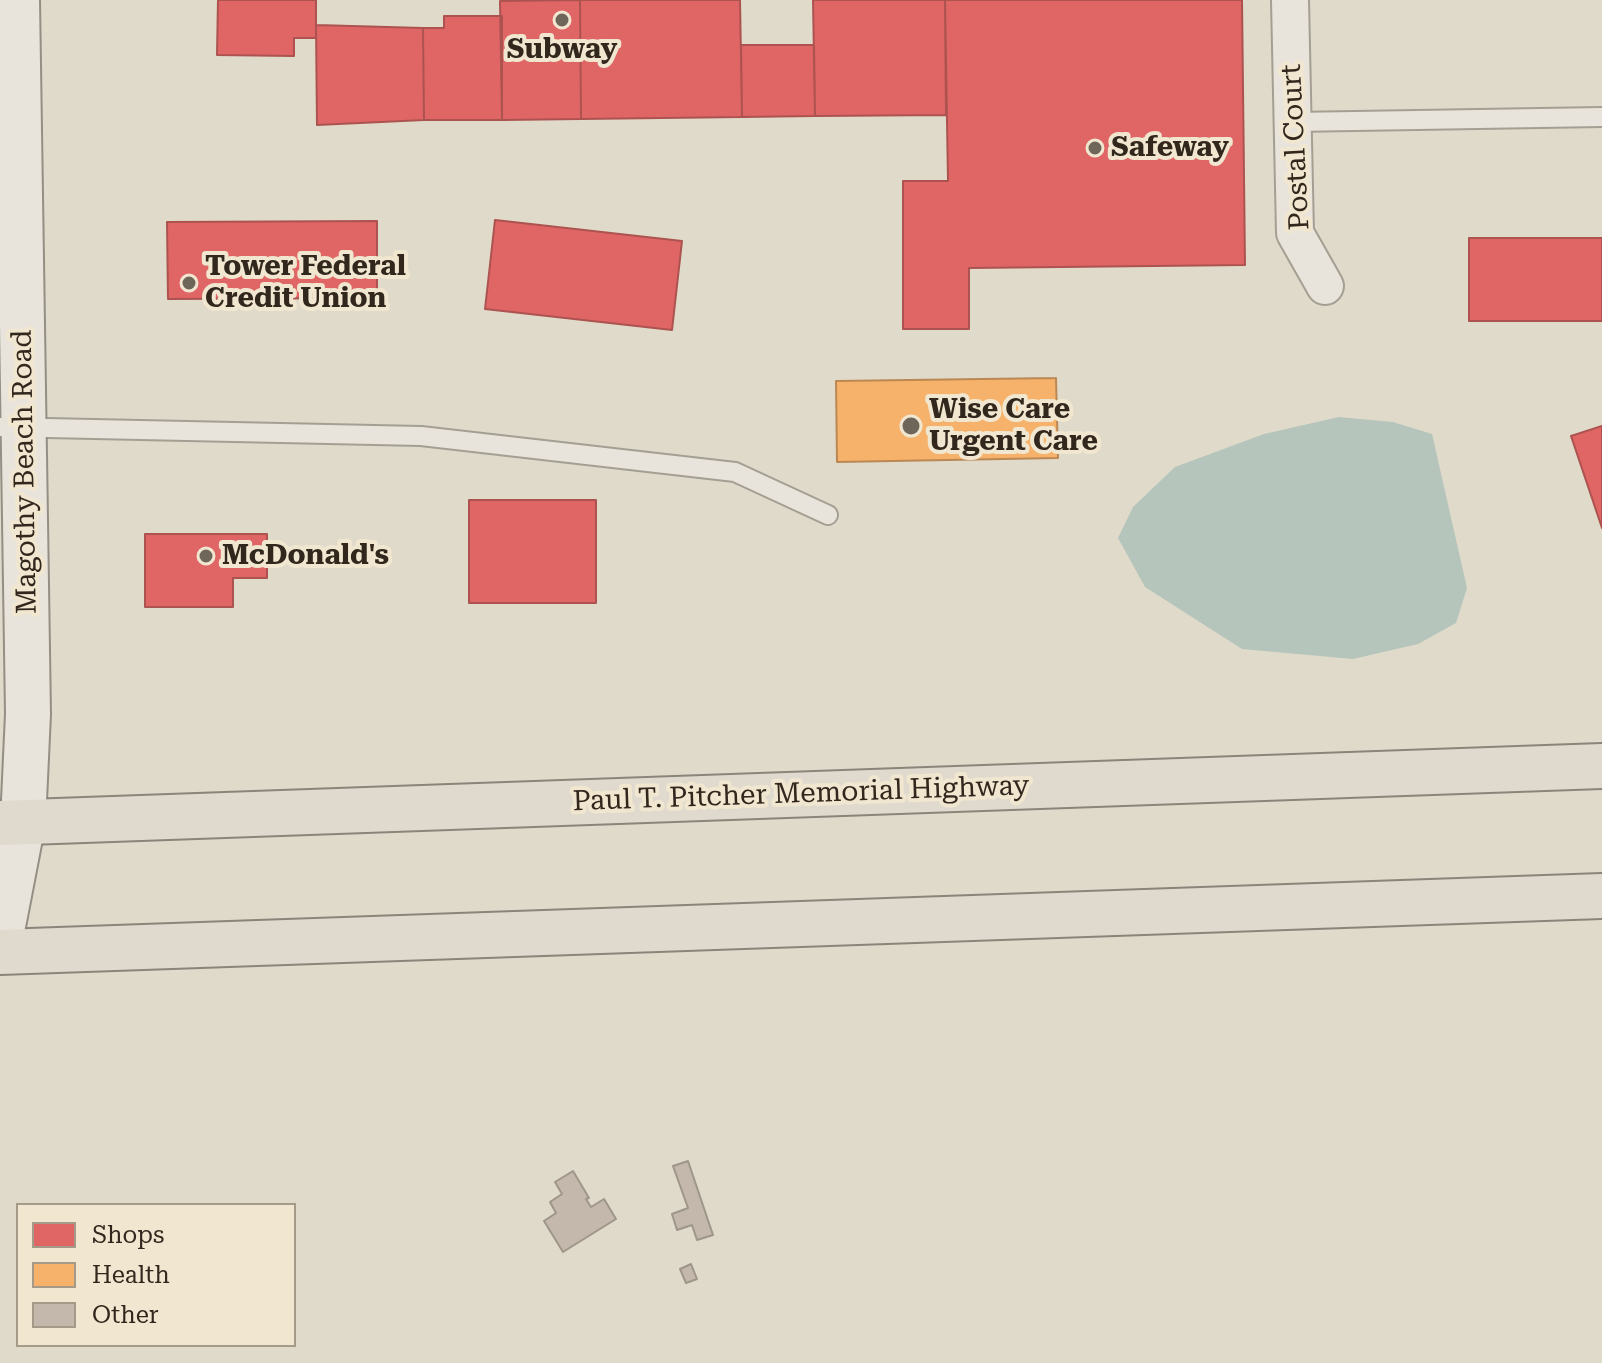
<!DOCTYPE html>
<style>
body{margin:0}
#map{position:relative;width:1602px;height:1363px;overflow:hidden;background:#e0daca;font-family:"Roboto Serif",serif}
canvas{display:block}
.legend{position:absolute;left:16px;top:1203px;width:280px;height:144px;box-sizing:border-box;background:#f1e7d0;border:2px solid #a59a88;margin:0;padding:10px 14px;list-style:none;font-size:24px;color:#32271d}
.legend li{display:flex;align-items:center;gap:16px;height:40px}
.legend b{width:40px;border:2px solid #a59a88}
</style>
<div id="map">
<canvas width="1602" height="1363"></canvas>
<ul class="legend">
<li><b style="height:22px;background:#e06666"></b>Shops</li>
<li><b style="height:22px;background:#f6b26b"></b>Health</li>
<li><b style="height:22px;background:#c3b8ab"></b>Other</li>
</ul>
</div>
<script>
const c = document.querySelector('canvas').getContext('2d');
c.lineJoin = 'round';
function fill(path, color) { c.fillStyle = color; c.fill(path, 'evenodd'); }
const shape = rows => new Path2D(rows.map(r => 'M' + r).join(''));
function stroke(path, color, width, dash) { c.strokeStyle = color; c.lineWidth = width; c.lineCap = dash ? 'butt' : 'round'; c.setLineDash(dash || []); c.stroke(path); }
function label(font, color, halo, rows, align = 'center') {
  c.font = font + ' "Roboto Serif",serif'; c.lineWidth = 8; c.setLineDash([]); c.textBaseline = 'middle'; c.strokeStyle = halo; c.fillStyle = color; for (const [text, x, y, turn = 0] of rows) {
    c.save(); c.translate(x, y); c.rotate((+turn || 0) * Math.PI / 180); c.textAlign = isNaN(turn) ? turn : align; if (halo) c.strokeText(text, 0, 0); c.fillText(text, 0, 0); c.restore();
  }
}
fill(shape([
 [1339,417,1393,422,1432,434,1467,588,1456,623,1418,644,1353,659,1242,649,1145,587,1118,538,1133,507,1175,467,1264,434]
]), '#b5c5bb');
const shops = shape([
 [218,0,316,0,316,38,294,38,294,56,217,55,218,0],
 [580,0,581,119,502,120,500,1,580,0],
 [580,0,740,0,742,117,581,119,580,0],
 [813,0,945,0,946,115,815,116,813,0],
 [945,0,1242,0,1245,265,969,268,969,329,903,329,903,181,948,181,945,0],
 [444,16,502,16,502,120,424,120,423,28,444,28,444,16],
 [316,25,423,28,424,120,317,125,316,25],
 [741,45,814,45,815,116,742,117,741,45],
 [495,220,682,241,672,330,485,309,495,220],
 [377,221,377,298,168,299,167,222,377,221],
 [1469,238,1602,238,1602,321,1469,321,1469,238],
 [1602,426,1602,528,1571,436,1602,426],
 [469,500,596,500,596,603,469,603,469,500],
 [145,534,267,534,267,578,233,578,233,607,145,607,145,534]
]);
fill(shops, '#e06666');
stroke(shops, '#ac5350', 2);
const health = shape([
 [1056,378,1058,458,837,462,836,381,1056,378]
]);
fill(health, '#f6b26b');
stroke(health, '#bb8854', 2);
const building = shape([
 [688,1161,713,1235,697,1240,692,1225,677,1230,672,1214,688,1208,673,1166,688,1161],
 [573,1171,589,1198,586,1199,591,1207,604,1199,616,1219,563,1252,544,1221,556,1213,550,1202,562,1194,555,1182,573,1171],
 [691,1264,697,1279,686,1283,680,1269,691,1264]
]);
fill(building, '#c3b8ab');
stroke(building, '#9f968a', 2);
const lane = shape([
 [1293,122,1602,117],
 [0,427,421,436,735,472,828,515]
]);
const street = shape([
 [1290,0,1295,233,1325,286]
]);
const secondary = shape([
 [0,941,23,822,28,714,17,0]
]);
const primary = shape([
 [0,823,1602,766],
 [0,952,1602,896]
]);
stroke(lane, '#a59e93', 22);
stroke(street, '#a59e93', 40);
stroke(secondary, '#948e84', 48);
stroke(primary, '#8a847a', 48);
stroke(lane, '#e8e4db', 18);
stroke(street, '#e8e4db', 36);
stroke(secondary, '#e8e4db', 44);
stroke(primary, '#dfdacd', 44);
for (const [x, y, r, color] of [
 [562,20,8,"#6f665a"],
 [1095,148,8,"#6f665a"],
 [189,283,8,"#6f665a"],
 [911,426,10,"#6f665a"],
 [206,556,8,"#6f665a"]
]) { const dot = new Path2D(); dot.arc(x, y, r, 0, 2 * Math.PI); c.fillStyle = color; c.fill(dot); stroke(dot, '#f1e7d0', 3); }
label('bold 28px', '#32271d', '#f1e7d0', [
 ["Subway",562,50,"center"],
 ["Safeway",1111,148],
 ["Tower Federal",205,267],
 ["Credit Union",205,299],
 ["Wise Care",929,410],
 ["Urgent Care",929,442],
 ["McDonald's",222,556]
], 'left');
label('28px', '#32271d', '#f1e7d0', [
 ["Postal Court",1296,147,-93],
 ["Magothy Beach Road",25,472,-91],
 ["Paul T. Pitcher Memorial Highway",801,794,-2]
]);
</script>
